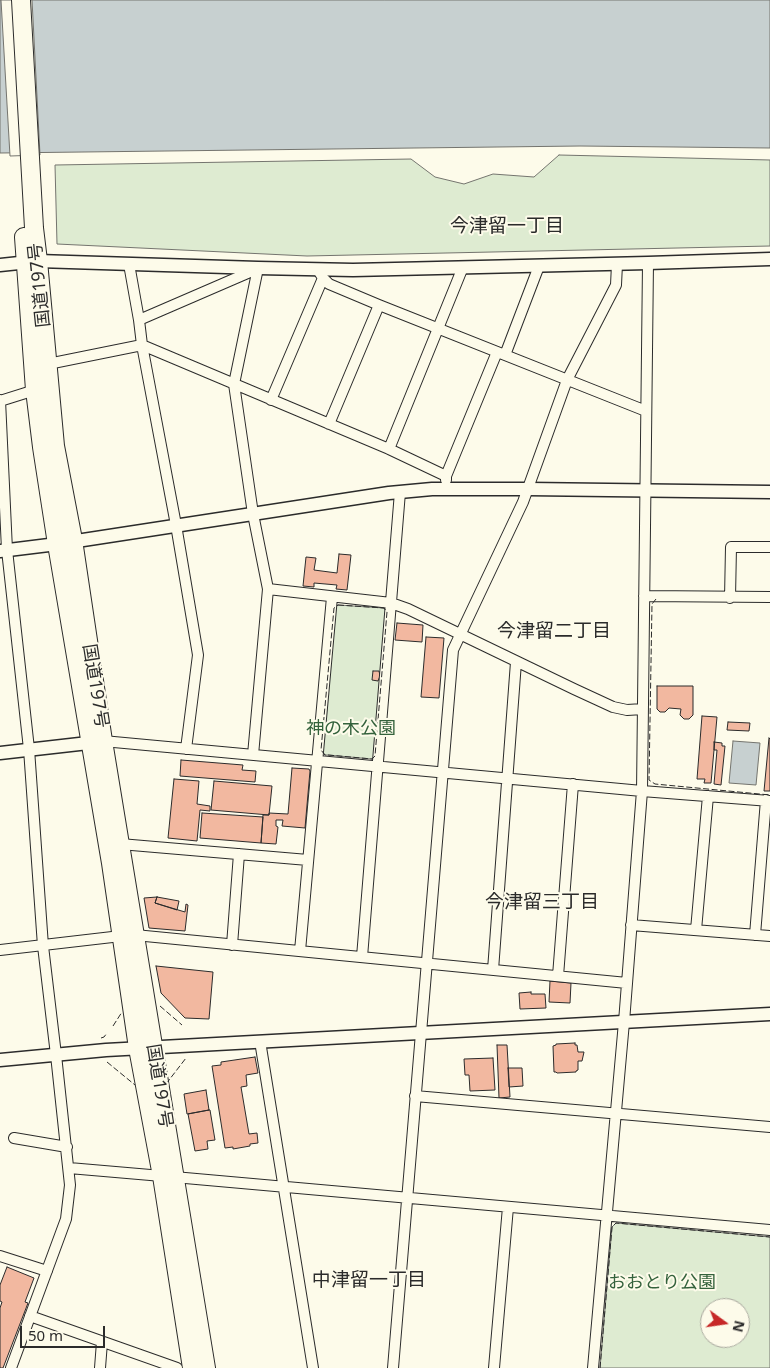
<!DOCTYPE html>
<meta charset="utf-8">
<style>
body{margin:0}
#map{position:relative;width:770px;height:1368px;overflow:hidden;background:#fdfbea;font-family:"Noto Sans",sans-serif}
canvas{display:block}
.north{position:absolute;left:700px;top:1298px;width:50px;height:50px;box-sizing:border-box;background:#fdfbea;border:1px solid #a9a89e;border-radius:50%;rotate:104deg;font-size:14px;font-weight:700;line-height:20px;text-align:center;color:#2b2b2b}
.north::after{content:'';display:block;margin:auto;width:18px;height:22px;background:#c62828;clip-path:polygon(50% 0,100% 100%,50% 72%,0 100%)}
.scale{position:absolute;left:20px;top:1326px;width:85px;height:22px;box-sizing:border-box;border:2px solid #2b2b2b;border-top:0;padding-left:6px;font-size:15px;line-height:18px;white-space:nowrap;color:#2b2b2b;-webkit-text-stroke:4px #fdfbea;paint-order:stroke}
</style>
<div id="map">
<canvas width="770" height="1368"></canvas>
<div class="north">N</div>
<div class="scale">50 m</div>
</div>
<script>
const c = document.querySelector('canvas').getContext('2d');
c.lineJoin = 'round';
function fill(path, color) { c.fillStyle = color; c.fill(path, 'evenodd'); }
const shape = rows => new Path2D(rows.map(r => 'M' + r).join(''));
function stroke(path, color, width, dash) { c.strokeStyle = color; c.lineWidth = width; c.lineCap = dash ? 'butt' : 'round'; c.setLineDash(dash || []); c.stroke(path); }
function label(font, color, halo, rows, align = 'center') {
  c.font = font + ' "Noto Sans","Noto Sans JP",sans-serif'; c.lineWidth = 4; c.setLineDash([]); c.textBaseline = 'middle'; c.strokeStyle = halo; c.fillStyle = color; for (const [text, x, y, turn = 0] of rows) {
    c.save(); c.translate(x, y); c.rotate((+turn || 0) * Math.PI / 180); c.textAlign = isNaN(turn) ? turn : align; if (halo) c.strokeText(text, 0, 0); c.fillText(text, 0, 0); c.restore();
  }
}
const green = shape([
 [559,155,770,160,770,246,307,256,57,244,55,165,411,159,435,177,464,184,493,174,534,177,559,155],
 [338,605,384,608,387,612,375,756,372,759,328,755,325,755,321,750,334,608,338,605],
 [616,1223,770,1237,770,1368,600,1368,612,1227,616,1223],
 [710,1308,740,1308,740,1338,710,1338,710,1308]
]);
fill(green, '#deebd1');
stroke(green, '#74746e', 1);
const water = shape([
 [0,0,770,0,770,148,580,146,0,153,0,0],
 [733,741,760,743,756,785,729,783,733,741]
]);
fill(water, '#c7d0d0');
stroke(water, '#74746e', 1);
const pier = shape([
 [1,0,32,0,40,155,10,156,1,0]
]);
fill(pier, '#fdfbea');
stroke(pier, '#74746e', 1);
const building = shape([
 [339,554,351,555,347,590,336,589,337,585,314,583,314,587,303,586,306,557,316,558,314,570,337,573,339,554],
 [397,623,423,625,422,642,395,640,397,623],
 [426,637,444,638,439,698,421,697,426,637],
 [373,671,379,671,380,676,378,681,372,680,373,671],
 [657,686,693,686,693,715,689,719,684,719,680,715,681,709,669,708,665,712,660,712,657,709,657,686],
 [702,716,717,717,711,783,704,783,705,779,697,779,702,716],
 [728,722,750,723,749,731,727,730,728,722],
 [769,738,770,739,770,791,764,791,769,738],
 [714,742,722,743,722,746,725,746,721,785,714,784,717,750,714,750,714,742],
 [181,760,243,765,242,770,256,771,255,782,180,776,181,760],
 [292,768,309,769,310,771,305,828,282,826,283,820,276,820,276,826,278,827,276,844,261,843,263,815,269,815,269,813,288,814,292,768],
 [174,779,199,781,197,804,210,806,210,811,200,810,197,841,168,838,174,779],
 [214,781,272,786,269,815,211,810,214,781],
 [202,813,263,817,261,843,200,838,202,813],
 [157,897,155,903,185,912,186,904,188,905,185,931,149,928,144,898,157,897],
 [157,897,179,901,177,910,155,903,157,897],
 [156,966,213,972,209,1019,185,1018,161,993,156,966],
 [550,981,571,983,570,1003,549,1002,550,981],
 [531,992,531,994,545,994,546,1008,520,1009,519,993,531,992],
 [575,1043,575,1045,577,1045,578,1052,584,1052,582,1061,578,1061,578,1070,576,1071,576,1072,557,1073,556,1072,554,1072,553,1046,556,1045,556,1044,575,1043],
 [497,1045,507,1045,510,1097,499,1098,497,1045],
 [255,1057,258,1073,246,1075,247,1086,241,1087,249,1134,257,1133,258,1143,250,1144,250,1146,233,1149,233,1147,225,1148,212,1066,221,1065,221,1062,255,1057],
 [493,1058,495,1090,470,1091,469,1075,465,1075,464,1059,493,1058],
 [508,1068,522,1068,523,1086,509,1087,508,1068],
 [206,1090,209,1110,187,1114,184,1094,206,1090],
 [209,1110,210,1110,215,1140,207,1141,208,1149,195,1151,188,1114,209,1110],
 [7,1267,34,1278,25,1302,28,1303,3,1368,0,1368,0,1308,2,1302,0,1301,0,1285,7,1267]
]);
fill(building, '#f2b8a0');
stroke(building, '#2b2b2b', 1);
const minor = shape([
 [129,264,139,320],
 [318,270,323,278,329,284,379,305,646,411],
 [505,355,539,266],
 [48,364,142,345,389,449,446,476],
 [0,400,7,550,29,749,43,946,56,1055,70,1185,66,1219,11,1368],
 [271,400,323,278],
 [0,401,35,390],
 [329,424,379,305],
 [389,449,463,267],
 [446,480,446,476,497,352],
 [268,589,391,603,408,609,574,689,613,707,627,710,643,709],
 [644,596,770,597],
 [730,598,731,547,770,547],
 [103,741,642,791,770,801],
 [186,749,198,655,176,525,142,345,139,320,257,269],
 [253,755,268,589,253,514,234,384,258,268],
 [120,844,308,860],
 [631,925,770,936],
 [696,930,708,796],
 [135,935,627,983],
 [755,935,766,800],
 [232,945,239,854],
 [0,950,121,936],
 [300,951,332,597],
 [362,957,400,492],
 [493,970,516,662],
 [558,976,573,784],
 [260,1041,313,1368],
 [415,1096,770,1127],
 [14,1138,67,1147],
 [69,1168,162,1176],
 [174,1177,770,1230],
 [0,1256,47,1271],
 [30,1316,177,1368],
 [100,1368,102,1342],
 [393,1368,453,650,523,502,567,380,616,285,617,264],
 [494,1368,508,1207],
 [593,1368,624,1022,642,791,648,263]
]);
const tertiary = shape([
 [0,265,38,261,258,268,353,270,648,263,770,259],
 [0,551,57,544,389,493,432,489,528,489,770,492],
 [0,753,97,742],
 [0,1060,106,1050,770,1014]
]);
const trunk = shape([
 [21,0,34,228,38,261,55,446,73,540,103,741,206,1368],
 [24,237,35,390,42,447,57,544,111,863,138,1048,162,1176,192,1368]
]);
stroke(minor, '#2b2b2b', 12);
stroke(tertiary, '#2b2b2b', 15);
stroke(trunk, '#2b2b2b', 20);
stroke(minor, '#fdfbea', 10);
stroke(tertiary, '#fdfbea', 12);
stroke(trunk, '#fdfbea', 18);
stroke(shape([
 [656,599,652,604,649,780,655,784,770,795],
 [338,605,384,608,387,612,375,756,372,759,328,755,325,755,321,750,334,608,338,605],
 [160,1006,182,1025],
 [113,1026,122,1012],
 [101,1038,104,1037,107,1033],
 [107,1062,135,1085],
 [166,1084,186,1058],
 [600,1368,612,1227,616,1223,770,1237]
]), '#2b2b2b', 1, [6, 2.5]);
label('18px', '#2b2b2b', '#fdfbea', [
 ["国道197号",40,285,-96],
 ["国道197号",95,686,81],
 ["国道197号",159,1086,81]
]);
label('18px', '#34623c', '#fdfbea', [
 ["神の木公園",351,729],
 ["おおとり公園",662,1283]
]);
label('19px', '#2b2b2b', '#fdfbea', [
 ["今津留一丁目",507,227],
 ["今津留二丁目",554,632],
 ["今津留三丁目",542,903],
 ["中津留一丁目",369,1281]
]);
</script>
